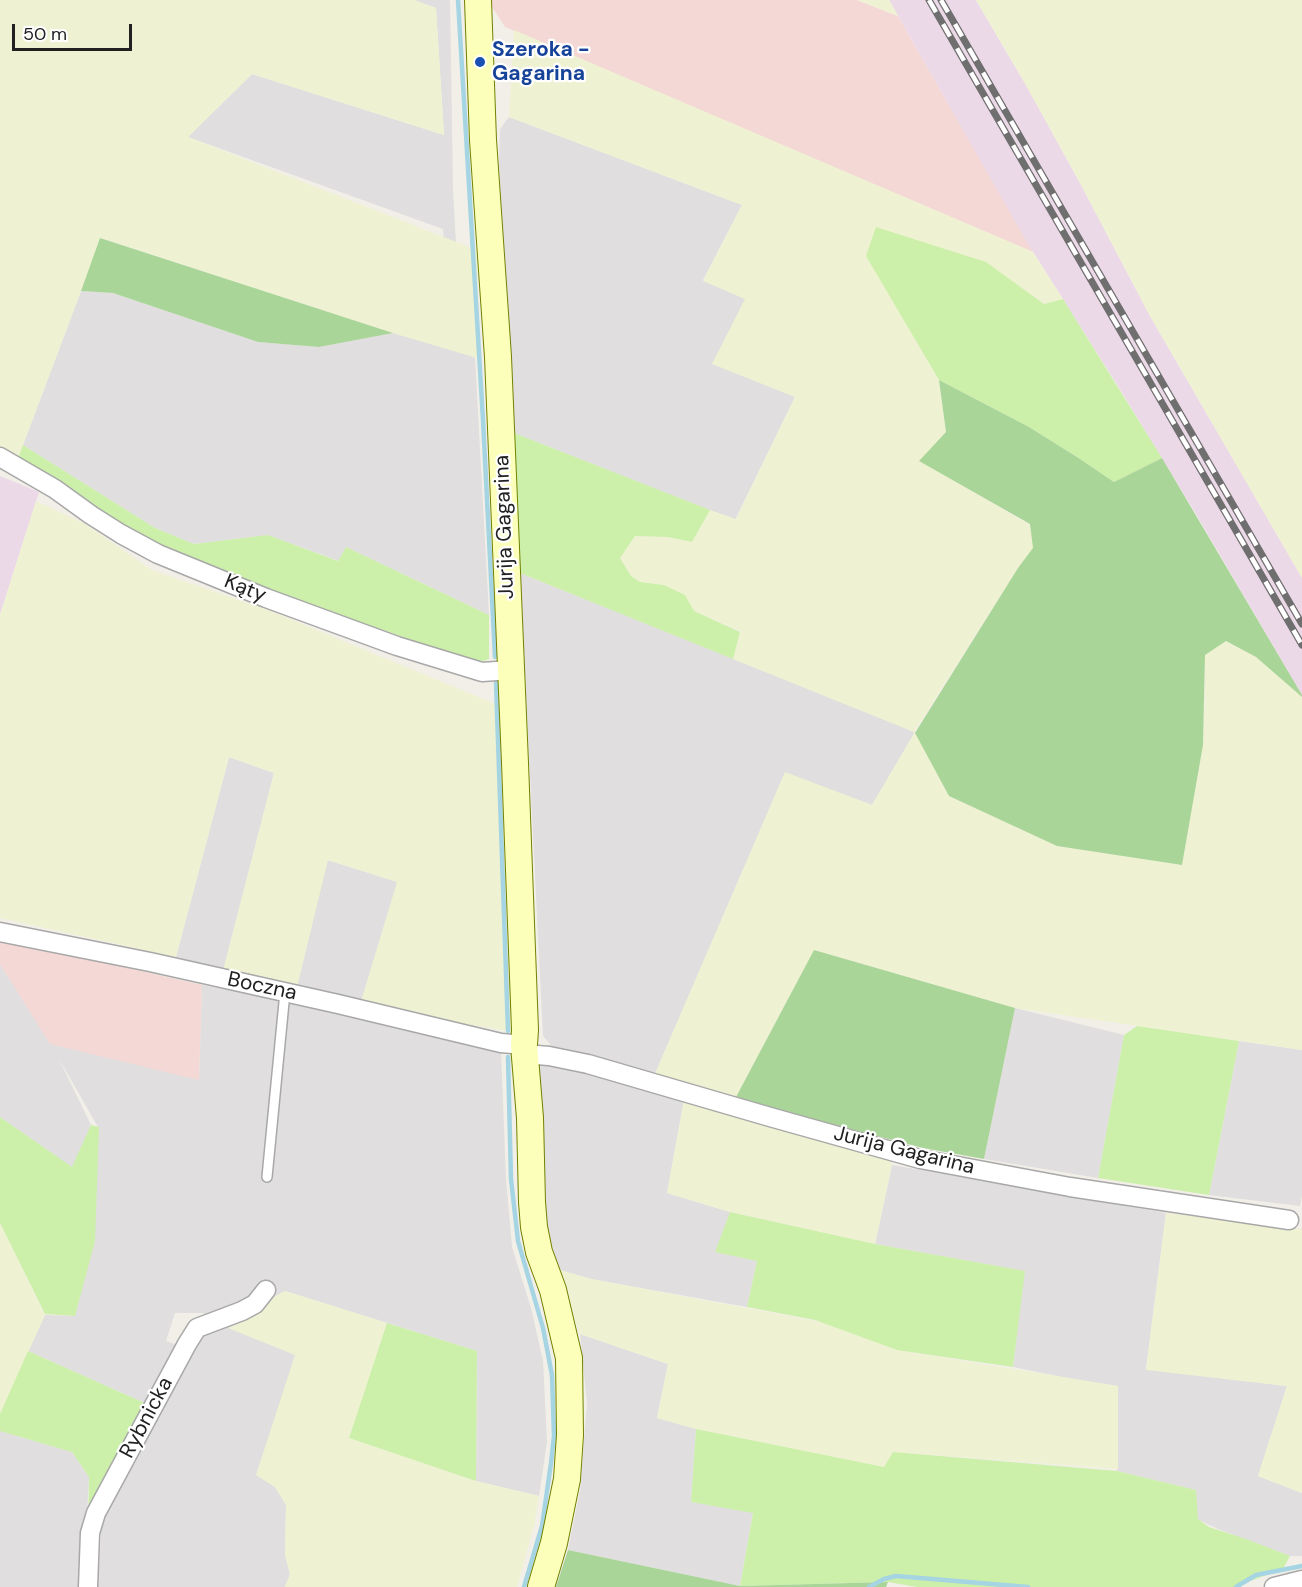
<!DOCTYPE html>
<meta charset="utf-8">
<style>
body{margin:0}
#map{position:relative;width:1302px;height:1587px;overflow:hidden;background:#f2efe8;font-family:"DM Sans",sans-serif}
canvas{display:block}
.scale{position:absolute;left:12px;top:24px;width:120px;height:27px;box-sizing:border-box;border:3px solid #212121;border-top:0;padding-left:8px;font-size:18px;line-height:21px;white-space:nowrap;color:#212121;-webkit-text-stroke:4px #fff;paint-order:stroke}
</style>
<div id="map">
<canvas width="1302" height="1587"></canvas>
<div class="scale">50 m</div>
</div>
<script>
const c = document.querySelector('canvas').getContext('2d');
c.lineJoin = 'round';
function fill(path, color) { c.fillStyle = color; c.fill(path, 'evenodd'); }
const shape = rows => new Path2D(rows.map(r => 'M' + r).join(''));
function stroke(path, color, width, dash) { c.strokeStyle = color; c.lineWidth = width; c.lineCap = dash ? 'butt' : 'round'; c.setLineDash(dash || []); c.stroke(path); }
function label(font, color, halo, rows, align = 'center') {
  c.font = font + ' "DM Sans",sans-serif'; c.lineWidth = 4.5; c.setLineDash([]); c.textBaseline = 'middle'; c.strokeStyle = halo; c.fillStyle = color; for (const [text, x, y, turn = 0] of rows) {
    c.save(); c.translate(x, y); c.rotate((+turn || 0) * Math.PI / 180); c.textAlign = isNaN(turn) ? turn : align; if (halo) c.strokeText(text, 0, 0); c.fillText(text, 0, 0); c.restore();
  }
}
fill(shape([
 [414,0,450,0,453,191,461,331,475,358,489,615,346,547,339,561,268,535,194,544,155,528,23,445,81,291,113,293,258,342,319,347,393,333,453,350,443,229,188,137,252,74,444,135,436,8],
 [509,117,742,205,703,280,746,299,795,397,735,520,514,433,499,163,500,129],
 [520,573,915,732,872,805,785,773,654,1076,556,1051,543,1036],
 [229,757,274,773,223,971,176,957],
 [327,860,398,882,360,1005,296,991],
 [0,964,51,1044,199,1079,202,985,300,1003,501,1052,506,1179,512,1247,531,1308,543,1361,547,1442,539,1496,476,1481,477,1351,285,1291,269,1300,255,1316,296,1354,257,1475,275,1487,286,1505,285,1555,290,1574,285,1587,98,1587,102,1517,138,1458,202,1325,204,1313,175,1313,166,1341,177,1345,149,1405,28,1351,45,1315,75,1316,94,1241,98,1127,58,1057,91,1125,73,1168,0,1117],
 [1015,1008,1124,1035,1098,1178,984,1159],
 [1239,1041,1302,1050,1302,1195,1300,1206,1209,1195],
 [545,1062,555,1062,684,1100,667,1193,730,1212,716,1252,757,1261,747,1307,591,1279,553,1268,542,1223,539,1065],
 [892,1165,1166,1213,1146,1369,1287,1386,1258,1476,1302,1493,1302,1556,1290,1556,1218,1529,1197,1519,1196,1490,1117,1471,1118,1386,1092,1383,1013,1367,1024,1271,875,1244],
 [580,1334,668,1364,657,1418,696,1429,691,1502,753,1512,740,1586,568,1550,580,1491,587,1403],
 [0,1431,72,1452,89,1477,83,1587,0,1587]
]), '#e0dede');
fill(shape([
 [490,0,857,0,898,16,1033,252,505,27,490,4],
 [0,938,202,985,199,1080,50,1044,0,964]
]), '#f4d8d6');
fill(shape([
 [889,0,976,0,1027,87,1080,183,1150,316,1302,578,1302,695,1193,509,1116,383,1028,244],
 [0,476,39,492,0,615]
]), '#ecd9e8');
fill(shape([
 [0,0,414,0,436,8,444,135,252,74,188,137,477,250,480,359,393,333,101,238,17,461,0,453],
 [857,0,889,0,898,16],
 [976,0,1302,0,1302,578,1150,316,1080,183,1027,87],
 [514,30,1033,252,1063,299,1045,304,985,262,877,228,867,256,939,380,946,432,920,461,1030,525,1035,547,1018,568,914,732,733,659,740,631,694,611,664,585,640,582,631,576,620,557,635,536,668,537,692,542,710,510,736,519,795,397,712,364,745,299,703,281,742,205,509,117],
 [36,501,85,524,152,570,268,610,498,705,512,1032,360,1005,397,882,328,860,296,991,223,971,274,773,229,757,176,957,0,918,0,615],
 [1225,641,1256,657,1302,697,1302,1050,1015,1008,814,950,735,1099,654,1076,785,772,872,805,915,732,949,796,1057,846,1182,865,1203,745,1205,701,1205,655],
 [684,1100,890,1159,892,1165,875,1244,730,1212,667,1193],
 [1166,1213,1302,1229,1302,1493,1258,1476,1287,1386,1146,1370],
 [0,1223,45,1315,0,1414],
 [553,1268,591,1279,821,1322,897,1350,1118,1386,1118,1469,893,1452,884,1467,696,1429,657,1418,668,1364,580,1334,572,1312],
 [285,1291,387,1323,349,1438,476,1481,539,1496,534,1526,517,1587,285,1587,290,1574,285,1555,286,1505,275,1487,256,1475,295,1355,228,1328,255,1316,269,1300]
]), '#eff2d2');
fill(shape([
 [876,227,986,262,1044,304,1063,299,1162,458,1114,482,1077,457,1029,427,939,380,866,256],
 [514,433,710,510,692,542,668,537,635,536,620,558,631,576,640,582,664,585,685,595,694,611,740,632,733,659,520,573],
 [23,445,155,528,194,544,268,535,338,561,346,547,489,615,489,659,475,664,389,632,301,605,144,541,17,461],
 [1137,1026,1239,1041,1209,1195,1098,1178,1124,1035],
 [0,1117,72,1167,91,1125,99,1127,95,1241,75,1316,45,1314,0,1223],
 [730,1212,875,1244,1025,1271,1013,1367,897,1350,815,1320,747,1307,757,1261,715,1252],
 [387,1323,477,1351,476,1481,349,1438],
 [28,1351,149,1405,88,1522,89,1477,72,1452,0,1431,0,1414],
 [696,1429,884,1467,893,1452,1117,1471,1196,1490,1198,1519,1209,1527,1246,1539,1290,1556,1283,1569,1234,1587,917,1587,888,1582,740,1586,753,1513,691,1502]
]), '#ccf0aa');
fill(shape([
 [100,238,393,333,319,347,258,342,113,293,81,291],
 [939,380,1029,427,1077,457,1114,482,1162,458,1302,695,1302,697,1256,657,1226,641,1205,655,1203,745,1182,865,1057,846,949,796,915,733,1018,568,1033,548,1030,524,919,461,946,432],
 [814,950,1015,1008,984,1159,923,1148,735,1099],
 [568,1550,740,1586,888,1582,886,1587,556,1587]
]), '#aad599');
stroke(shape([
 [458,0,483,420,495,657],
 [496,683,508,1031],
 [508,1057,511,1179,518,1241,543,1328,552,1375,554,1436,551,1463,542,1526,524,1587],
 [869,1587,884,1579,896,1576,1028,1587],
 [1236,1587,1256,1575,1302,1566]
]), '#a5d4e3', 4.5);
const lane = shape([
 [267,1177,285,992]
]);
const street = shape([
 [0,457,55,489,91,515,121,534,158,554,266,598,397,646,482,672,511,670],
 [0,932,150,962,338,1004,501,1043,524,1045],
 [525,1054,549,1056,588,1064,770,1117,920,1159,1070,1187,1289,1220],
 [88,1587,90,1533,96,1513,187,1344,197,1328,242,1311,255,1304,266,1290],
 [1274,1587,1302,1580]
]);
const secondary = shape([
 [478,0,483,140,498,357,515,763,525,1030,524,1045,530,1118,532,1202,534,1227,539,1252,553,1290,569,1358,570,1435,567,1479,554,1543,541,1587]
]);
stroke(lane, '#a8a8a8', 12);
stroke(street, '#a8a8a8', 21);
stroke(secondary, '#718100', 28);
stroke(lane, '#fff', 9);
stroke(street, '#fff', 18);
stroke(secondary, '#fbffb9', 26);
const rail = shape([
 [929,0,1302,645],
 [941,0,1302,624]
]);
stroke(rail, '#6f6f6f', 7);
stroke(rail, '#fff', 4.5, [14]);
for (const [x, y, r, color] of [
 [480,62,6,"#1a4fb4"]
]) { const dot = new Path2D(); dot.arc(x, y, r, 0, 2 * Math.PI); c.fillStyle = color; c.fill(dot); stroke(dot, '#fff', 2); }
label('bold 21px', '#164399', '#fff', [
 ["Szeroka -",492,50],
 ["Gagarina",492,74]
], 'left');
label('21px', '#212121', '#fff', [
 ["Jurija Gagarina",505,527,-92],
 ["Kąty",245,589,22],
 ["Boczna",262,987,12],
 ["Jurija Gagarina",904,1151,14],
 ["Rybnicka",147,1418,-62]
]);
</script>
